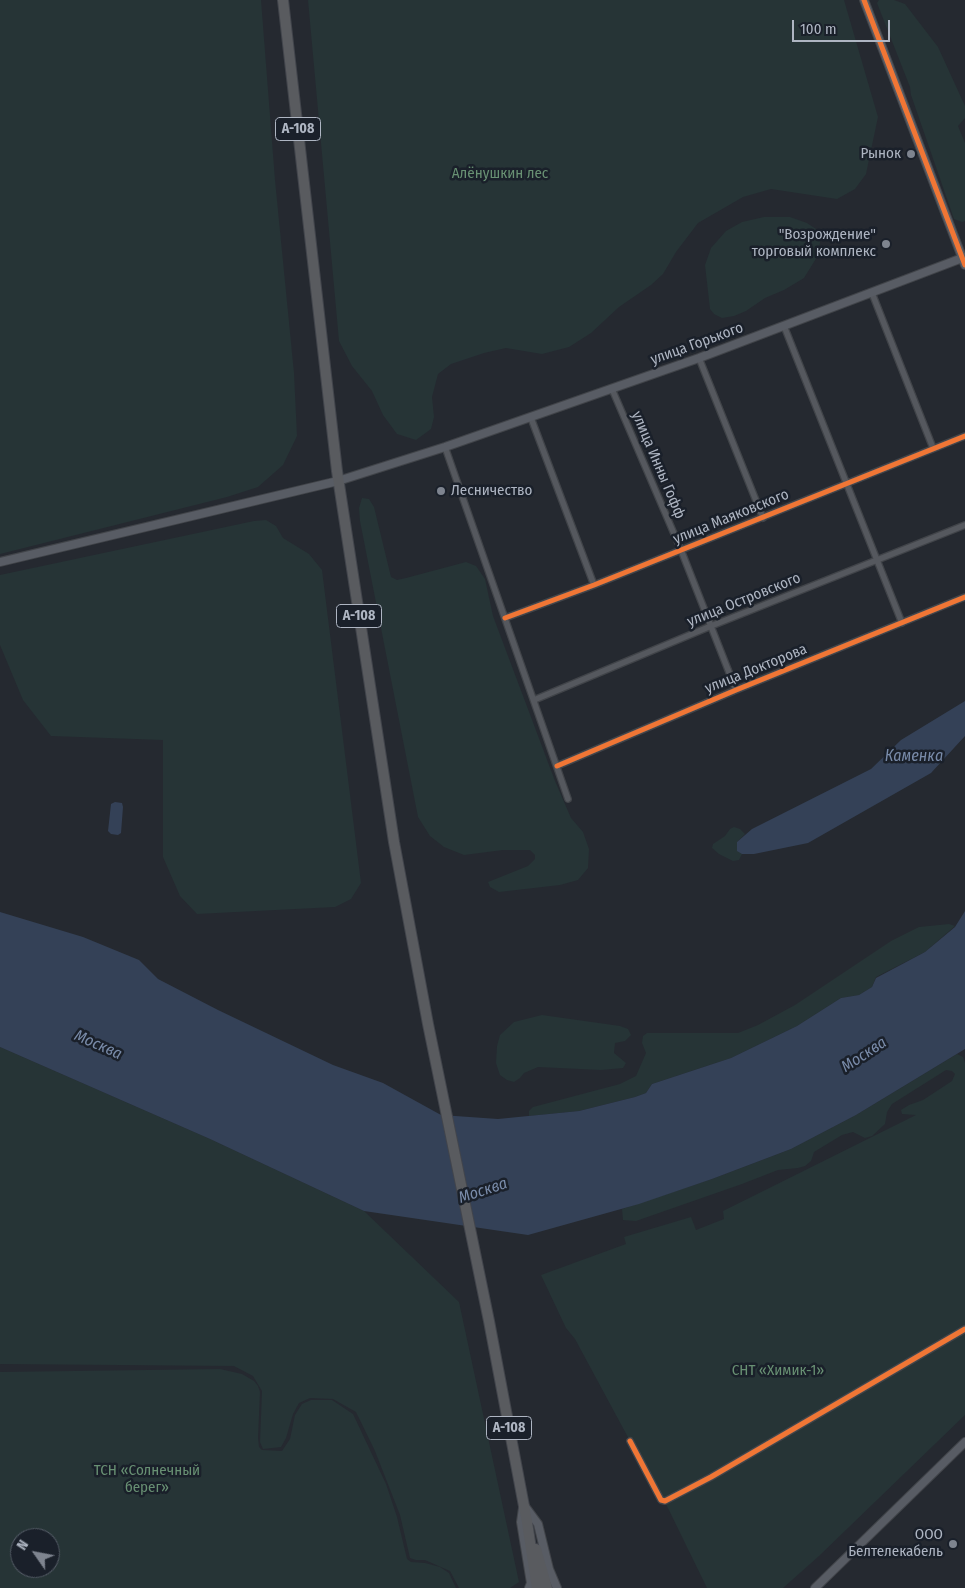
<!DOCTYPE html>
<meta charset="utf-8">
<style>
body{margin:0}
#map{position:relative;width:965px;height:1588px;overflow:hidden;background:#252930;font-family:"Fira Sans Condensed",sans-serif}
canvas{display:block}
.north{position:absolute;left:10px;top:1528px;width:50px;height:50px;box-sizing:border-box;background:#1a202a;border:1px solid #555c67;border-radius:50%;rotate:303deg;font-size:14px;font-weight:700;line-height:20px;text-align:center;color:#aeb5c2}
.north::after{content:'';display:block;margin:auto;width:18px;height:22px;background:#7e848f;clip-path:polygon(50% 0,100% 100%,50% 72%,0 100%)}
.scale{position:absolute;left:792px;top:20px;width:98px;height:22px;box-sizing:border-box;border:2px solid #aeb5c2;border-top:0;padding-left:6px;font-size:15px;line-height:18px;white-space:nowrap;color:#aeb5c2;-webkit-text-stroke:4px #1a202a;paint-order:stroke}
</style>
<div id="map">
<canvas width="965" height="1588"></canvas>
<div class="north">N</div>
<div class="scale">100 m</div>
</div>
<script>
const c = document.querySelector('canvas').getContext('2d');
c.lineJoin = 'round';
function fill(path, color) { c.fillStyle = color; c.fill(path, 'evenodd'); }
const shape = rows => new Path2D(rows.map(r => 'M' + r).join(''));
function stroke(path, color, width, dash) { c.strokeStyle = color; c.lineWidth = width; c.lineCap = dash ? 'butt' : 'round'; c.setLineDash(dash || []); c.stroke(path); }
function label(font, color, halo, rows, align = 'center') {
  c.font = font + ' "Fira Sans Condensed",sans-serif'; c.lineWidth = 5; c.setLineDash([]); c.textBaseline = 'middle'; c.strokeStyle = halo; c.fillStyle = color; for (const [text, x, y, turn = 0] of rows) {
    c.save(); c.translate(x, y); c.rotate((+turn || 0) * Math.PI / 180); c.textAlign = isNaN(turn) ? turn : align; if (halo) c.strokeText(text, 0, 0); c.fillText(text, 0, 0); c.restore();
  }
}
fill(shape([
 [0,0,261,0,275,180,294,373,297,436,283,465,258,487,227,497,0,554],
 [308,0,844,0,878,117,866,174,855,189,837,199,771,189,743,197,698,223,676,252,663,274,651,285,619,307,591,333,569,347,542,354,506,348,484,353,451,364,438,374,432,397,434,417,431,429,416,440,397,434,383,415,372,391,352,366,339,341],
 [879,0,894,0,905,4,938,47,965,106,965,118,958,126,965,143,965,221,962,222,954,219,911,95,910,87,877,3],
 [764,217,790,217,807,223,816,229,821,238,817,257,804,278,784,290,765,298,746,311,734,316,722,318,714,314,710,309,705,265,711,248,726,231,742,222],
 [362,498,369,499,374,507,391,577,397,580,406,578,466,562,476,566,485,579,493,616,555,781,571,818,583,832,589,849,588,868,578,880,560,885,499,892,490,887,488,882,528,866,535,859,535,855,530,850,503,850,464,855,444,847,430,836,418,817,360,521,359,508],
 [266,520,276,526,283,538,309,554,322,570,361,883,351,899,335,907,197,914,180,896,163,857,163,740,51,736,23,700,0,645,0,575,254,521],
 [734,827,740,829,745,834,737,842,737,850,742,854,739,860,733,861,719,854,712,848,713,844,725,836,730,829],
 [949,924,955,926,925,952,876,977,872,987,859,995,841,998,797,1026,731,1058,652,1084,646,1093,635,1097,579,1111,529,1116,529,1111,533,1107,620,1084,636,1076,646,1053,642,1043,643,1036,647,1033,738,1033,758,1025,795,1005,891,941,919,927],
 [542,1015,620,1026,628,1029,631,1035,625,1041,615,1043,614,1053,626,1063,623,1068,601,1070,538,1067,524,1073,520,1078,514,1082,507,1080,500,1075,496,1063,497,1046,500,1035,514,1022],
 [0,1047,210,1139,364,1211,459,1302,519,1582,510,1588,459,1588,450,1571,425,1560,416,1560,410,1558,400,1515,375,1451,356,1412,333,1399,310,1398,299,1403,293,1414,286,1438,281,1447,263,1449,260,1442,262,1391,253,1376,234,1366,0,1364],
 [957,1054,963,1057,965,1063,965,1415,819,1556,783,1588,707,1588,665,1502,630,1441,575,1339,566,1328,541,1275,626,1244,624,1237,691,1217,696,1230,724,1219,723,1211,916,1115,902,1114,901,1110,909,1105,923,1100,952,1081,955,1074,952,1071,946,1070,892,1104,887,1112,885,1124,872,1136,865,1138,853,1132,842,1135,814,1152,811,1161,805,1166,798,1168,778,1170,742,1184,636,1221,623,1220,622,1209,712,1179,791,1149,856,1115],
 [220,1369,242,1374,254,1381,258,1386,260,1392,258,1438,259,1447,262,1450,282,1451,290,1439,295,1415,302,1404,311,1400,332,1400,353,1414,386,1484,397,1517,407,1559,411,1562,425,1563,440,1567,449,1573,456,1588,0,1588,0,1372],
 [20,1538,50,1538,50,1568,20,1568]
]), '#263436');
fill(shape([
 [965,701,965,736,931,773,808,843,754,854,742,854,737,851,737,842,752,829,871,769,901,740],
 [115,802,122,803,123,807,121,833,118,835,111,834,108,831,111,804],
 [965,911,965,1049,856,1115,791,1149,712,1179,639,1204,528,1235,364,1211,210,1139,0,1047,0,912,83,937,139,960,158,979,218,1010,333,1065,383,1083,441,1115,498,1119,579,1111,635,1097,646,1093,652,1084,731,1058,797,1026,841,998,859,995,872,987,876,978,925,952,955,927]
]), '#344157');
const street = shape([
 [872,293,933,448],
 [784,326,902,623],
 [699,358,763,518],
 [612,389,681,550,736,690],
 [531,418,594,585],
 [445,447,568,799],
 [505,618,594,585,965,436],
 [534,700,711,626,965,525],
 [557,766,736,690,965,597],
 [630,1441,661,1500,665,1501,711,1477,965,1329]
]);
const secondary = shape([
 [864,0,965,265],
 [0,562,338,481,445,447,699,358,965,257],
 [524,1505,538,1524,549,1569,557,1588],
 [523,1508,521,1522,531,1583,529,1588],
 [815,1588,965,1442]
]);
const highway = shape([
 [283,0,337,471,394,842,428,1024,489,1321,527,1522,537,1588],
 [536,1549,547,1588]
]);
stroke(street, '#414449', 8);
stroke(secondary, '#414449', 10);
stroke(highway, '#42454c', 12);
stroke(street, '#55585e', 5.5);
stroke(secondary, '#585c64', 8);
stroke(highway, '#595b5f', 10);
stroke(shape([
 [864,0,965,265],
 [505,618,594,585,965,436],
 [557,766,736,690,965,597],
 [630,1441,661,1500,665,1501,711,1477,965,1329]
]), '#f07635', 5);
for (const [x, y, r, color] of [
 [911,154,5,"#7e848f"],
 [886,244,5,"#7e848f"],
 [441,491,5,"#7e848f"],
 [953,1544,5,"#7e848f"]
]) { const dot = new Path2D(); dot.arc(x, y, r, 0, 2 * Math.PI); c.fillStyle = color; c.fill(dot); stroke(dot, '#1a202a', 2); }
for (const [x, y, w] of [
 [298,129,45],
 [359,616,45],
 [509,1428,45]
]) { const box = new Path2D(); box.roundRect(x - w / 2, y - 11.5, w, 23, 4); c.fillStyle = '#1a202a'; c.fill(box); stroke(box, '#aeb5c2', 1); }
label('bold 14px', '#aeb5c2', null, [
 ["А-108",298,129],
 ["А-108",359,616],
 ["А-108",509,1428]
]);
label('15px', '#aeb5c2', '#1a202a', [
 ["Рынок",901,154],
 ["\"Возрождение\"",876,235],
 ["торговый комплекс",876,252],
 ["Лесничество",451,491,"left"],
 ["ООО",943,1535],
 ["Белтелекабель",943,1552]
], 'right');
label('15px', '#689073', '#1a202a', [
 ["Алёнушкин лес",500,174],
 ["СНТ «Химик-1»",778,1371],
 ["ТСН «Солнечный",147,1471],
 ["берег»",147,1488]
]);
label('15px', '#aeb5c2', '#1a202a', [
 ["улица Горького",697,344,-20],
 ["улица Инны Гофф",658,465,67],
 ["улица Маяковского",731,517,-22],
 ["улица Островского",744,600,-22],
 ["улица Докторова",756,669,-22]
]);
label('italic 16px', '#798ba9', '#1a202a', [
 ["Каменка",914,757],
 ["Москва",98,1045,24],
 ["Москва",864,1055,-33],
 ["Москва",483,1191,-18]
]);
</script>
